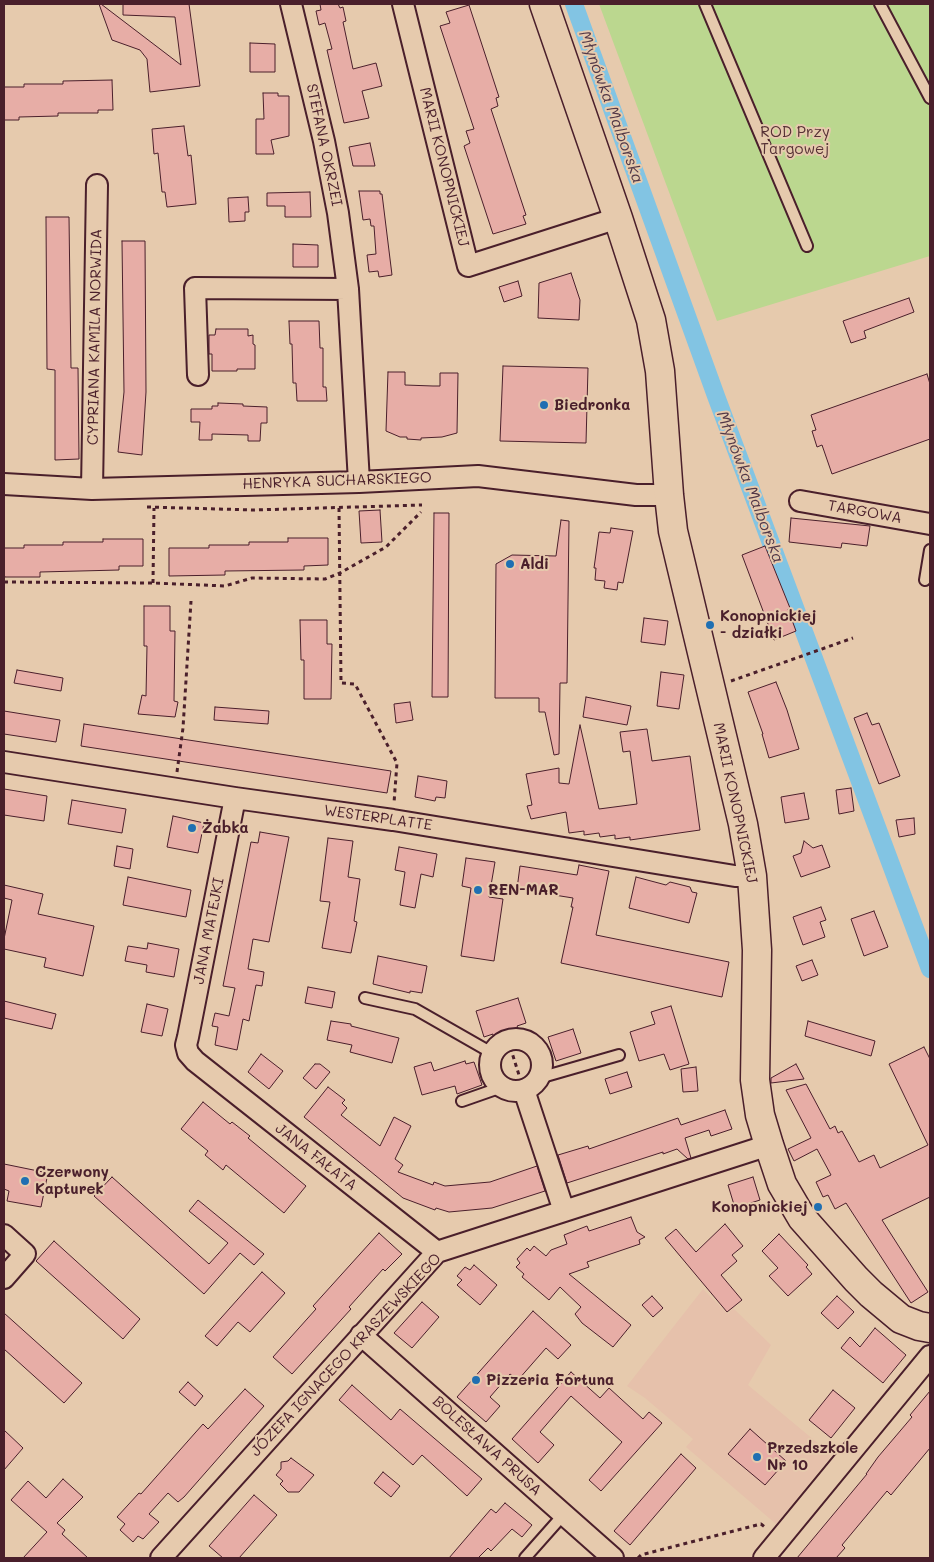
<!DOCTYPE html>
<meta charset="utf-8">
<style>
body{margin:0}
#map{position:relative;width:934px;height:1562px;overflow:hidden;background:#e6caad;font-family:Mali,sans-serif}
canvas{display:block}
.frame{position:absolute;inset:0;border:5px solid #4a1f2b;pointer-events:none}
</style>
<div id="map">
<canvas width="934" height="1562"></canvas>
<div class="frame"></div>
</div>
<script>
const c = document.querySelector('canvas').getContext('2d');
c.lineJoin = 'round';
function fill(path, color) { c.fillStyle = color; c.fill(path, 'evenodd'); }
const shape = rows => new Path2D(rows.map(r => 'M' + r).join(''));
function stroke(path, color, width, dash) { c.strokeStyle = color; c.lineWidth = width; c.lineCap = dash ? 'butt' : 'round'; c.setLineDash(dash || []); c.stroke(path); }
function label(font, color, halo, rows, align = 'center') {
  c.font = font + ' Mali,sans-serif'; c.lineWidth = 4; c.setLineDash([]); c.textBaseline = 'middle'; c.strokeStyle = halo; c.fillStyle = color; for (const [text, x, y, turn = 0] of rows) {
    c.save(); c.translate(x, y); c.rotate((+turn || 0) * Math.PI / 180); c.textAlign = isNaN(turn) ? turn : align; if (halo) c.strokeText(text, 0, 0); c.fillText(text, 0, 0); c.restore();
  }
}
fill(shape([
 [703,1289,728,1314,733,1308,771,1345,748,1385,832,1455,776,1524,686,1447,693,1439,645,1398,627,1386]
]), '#e6c1ab');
fill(shape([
 [599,4,930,4,930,256,717,321]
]), '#bbd78f');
stroke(shape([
 [574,4,716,396,930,969]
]), '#82c4e3', 18);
const building = shape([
 [99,4,101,4,181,65,175,17,123,15,123,4,189,4,200,86,150,92,147,59,140,50,112,40,99,4],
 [320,4,338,4,340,8,343,7,346,21,343,22,353,69,376,63,382,86,362,91,369,118,344,123,327,50,332,49,325,23,319,25,316,11,321,10,320,4],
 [469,5,499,97,496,98,498,106,491,109,526,215,523,216,526,224,493,234,464,146,470,143,466,131,474,129,440,26,450,23,446,12,469,5],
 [250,43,275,44,275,72,250,72,250,43],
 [112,80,113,110,98,110,98,113,58,113,58,116,19,117,19,120,4,120,4,87,24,87,24,84,63,84,63,81,112,80],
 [263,93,278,93,278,96,289,96,289,136,271,140,274,154,256,154,256,119,264,119,263,93],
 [184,126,188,156,191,155,196,204,167,207,165,192,162,192,158,153,154,154,152,129,184,126],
 [370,143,375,166,353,166,349,147,370,143],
 [359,191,380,191,380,194,382,194,392,275,379,277,378,271,369,272,367,255,376,254,374,226,371,226,370,219,363,220,359,191],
 [310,192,311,217,285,217,285,206,267,206,267,193,310,192],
 [248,197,249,212,245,212,245,221,229,222,228,198,248,197],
 [46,217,69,217,71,368,78,368,79,459,55,460,55,370,47,369,46,217],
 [122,241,145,241,146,392,142,455,118,452,124,392,122,241],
 [293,244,318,245,318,267,293,267,293,244],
 [571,273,580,300,579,320,538,318,539,283,571,273],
 [518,281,522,296,504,302,499,287,518,281],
 [909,298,914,312,864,331,866,338,851,343,843,321,909,298],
 [289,321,319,321,320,348,323,348,323,387,326,387,327,401,297,401,296,383,293,383,292,344,290,344,289,321],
 [216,329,248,329,248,336,253,335,253,344,255,345,255,369,237,369,237,371,212,371,212,354,209,354,209,335,215,335,216,329],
 [503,366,588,368,586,443,500,441,503,366],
 [388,372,405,372,405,385,433,386,440,386,440,373,458,373,457,433,442,437,421,438,421,440,407,439,407,437,400,437,386,431,388,372],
 [927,374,930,384,930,439,832,474,822,445,817,447,812,431,816,430,811,415,927,374],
 [218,403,243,404,243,406,267,407,267,423,261,423,260,441,248,441,248,435,212,434,212,440,199,440,200,422,191,422,191,409,212,409,212,406,218,406,218,403],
 [380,510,382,542,361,543,359,511,380,510],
 [434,513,449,513,448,697,432,697,434,513],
 [791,518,870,526,867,546,842,543,841,548,789,542,791,518],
 [561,520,569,521,567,683,560,683,559,754,554,755,545,712,539,712,539,698,495,698,496,564,512,555,556,556,561,520],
 [611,528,633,531,623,583,618,582,617,590,604,588,605,581,595,580,596,568,594,568,599,532,610,533,611,528],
 [288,538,328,538,328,565,304,566,304,570,225,571,225,575,169,576,169,548,209,548,209,545,249,545,249,542,288,542,288,538],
 [103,539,143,539,143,566,119,566,119,570,40,572,40,577,5,577,4,575,4,548,24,548,24,545,63,545,63,542,103,542,103,539],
 [765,546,790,608,788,609,796,631,774,640,742,555,765,546],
 [144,606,170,606,170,631,175,631,174,701,178,702,175,717,138,714,142,695,146,696,147,646,144,646,144,606],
 [644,618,668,621,665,645,641,642,644,618],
 [300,620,327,620,327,644,332,644,331,699,304,699,304,660,301,660,300,620],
 [17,670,63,678,61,691,14,683,17,670],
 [661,672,684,675,679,709,657,706,661,672],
 [776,682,787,710,799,749,769,758,762,734,763,734,748,692,776,682],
 [586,697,631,706,627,725,583,717,586,697],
 [410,702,413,720,396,723,394,704,410,702],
 [215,707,269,711,268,724,214,720,215,707],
 [4,711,60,720,56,742,4,734,4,711],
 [867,713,872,725,879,723,900,776,879,784,854,718,867,713],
 [84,724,391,771,387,793,81,746,84,724],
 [580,725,599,809,637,804,630,751,623,752,620,732,647,729,652,761,690,756,700,830,630,840,630,837,615,839,615,835,600,837,599,833,584,835,584,831,569,833,566,812,531,819,527,806,532,805,526,774,559,768,559,783,569,784,580,725],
 [418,776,447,781,445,798,436,797,435,801,415,797,418,776],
 [851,788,854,811,839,814,836,790,851,788],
 [4,789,47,796,44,821,4,815,4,789],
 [804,793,809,819,785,823,781,797,804,793],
 [72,800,126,809,122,833,68,824,72,800],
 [173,816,204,823,198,853,167,847,173,816],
 [914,818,915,834,899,837,896,820,914,818],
 [260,832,289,837,269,942,253,939,248,969,264,972,262,986,256,985,249,1021,243,1019,237,1050,215,1045,218,1027,212,1026,215,1013,229,1016,235,988,223,986,251,842,258,843,260,832],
 [328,838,353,841,348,877,360,879,354,921,357,922,351,953,322,948,330,902,320,901,328,838],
 [804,841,813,848,822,845,830,867,801,877,793,856,801,853,804,841],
 [117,846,133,849,130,869,114,866,117,846],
 [399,847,437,854,433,877,421,874,415,908,400,905,405,872,395,870,399,847],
 [466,858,495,862,489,897,503,899,494,961,461,956,471,888,462,886,466,858],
 [579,865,609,871,596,935,729,962,722,997,561,963,573,907,571,907,573,898,517,889,520,866,577,875,579,865],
 [128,877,191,890,186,917,123,905,128,877],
 [636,877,666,885,670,882,690,887,692,892,697,893,689,923,629,908,636,877],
 [4,885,43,894,38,914,94,926,83,976,44,967,46,958,4,949,4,939,12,900,4,898,4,885],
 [821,907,826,920,820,922,825,937,803,945,793,917,821,907],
 [874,911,888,947,864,956,851,919,874,911],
 [148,943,179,949,174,977,146,972,147,965,125,961,128,946,147,949,148,943],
 [378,956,427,966,422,993,410,991,410,993,373,984,378,956],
 [812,960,818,975,802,981,796,966,812,960],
 [308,987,335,992,332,1008,305,1003,308,987],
 [518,998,526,1023,517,1026,518,1028,493,1036,493,1034,484,1037,476,1011,518,998],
 [4,1001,56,1014,52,1029,4,1018,4,1001],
 [147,1004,168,1009,162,1036,141,1032,147,1004],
 [671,1006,689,1064,670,1070,664,1054,639,1061,630,1032,655,1024,651,1012,671,1006],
 [331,1021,351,1024,351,1026,399,1038,392,1063,350,1052,352,1045,327,1040,331,1021],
 [808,1021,875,1041,871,1056,805,1036,808,1021],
 [573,1029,581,1053,556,1061,548,1037,573,1029],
 [924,1047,930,1059,930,1197,882,1220,928,1292,911,1303,846,1203,835,1209,828,1195,823,1197,816,1182,831,1175,817,1149,794,1161,788,1149,811,1138,786,1090,806,1084,830,1129,835,1126,838,1133,842,1131,859,1162,874,1155,880,1168,928,1145,889,1064,924,1047],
 [261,1054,283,1071,269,1089,248,1072,261,1054],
 [465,1061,466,1064,474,1062,482,1085,457,1094,455,1086,422,1095,414,1067,431,1062,434,1071,465,1061],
 [315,1064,320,1064,330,1072,316,1089,303,1078,315,1064],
 [796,1064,804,1079,771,1083,771,1078,796,1064],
 [696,1067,698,1091,683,1092,681,1069,696,1067],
 [627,1072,632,1087,610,1094,605,1079,627,1072],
 [328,1087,345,1100,342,1103,347,1108,341,1115,380,1146,394,1117,411,1126,395,1159,403,1165,398,1172,433,1185,434,1182,445,1186,490,1182,537,1166,545,1191,492,1208,449,1212,436,1208,435,1210,403,1198,304,1117,328,1087],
 [203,1102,230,1124,232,1122,250,1136,248,1138,306,1186,284,1213,226,1165,223,1170,205,1155,208,1151,181,1129,203,1102],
 [725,1110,732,1129,711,1136,709,1130,685,1138,691,1158,688,1159,677,1149,663,1154,663,1152,567,1183,558,1155,588,1146,589,1149,678,1118,681,1125,725,1110],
 [4,1164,48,1173,41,1207,7,1201,9,1191,4,1189,4,1164],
 [112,1177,209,1264,228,1243,189,1211,198,1200,264,1254,254,1265,240,1253,204,1294,94,1196,112,1177],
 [753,1177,760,1200,735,1208,728,1185,753,1177],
 [631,1217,637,1232,645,1237,639,1240,640,1244,587,1262,589,1267,569,1274,631,1325,613,1347,582,1323,575,1314,581,1307,560,1287,549,1300,522,1277,524,1274,516,1267,520,1263,517,1259,527,1248,530,1251,534,1246,546,1256,551,1250,567,1244,564,1235,587,1226,589,1231,631,1217],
 [725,1224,743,1246,732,1255,737,1261,721,1275,742,1300,727,1312,665,1238,676,1229,696,1252,725,1224],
 [379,1233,402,1254,385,1271,383,1269,349,1307,351,1309,292,1374,273,1357,316,1309,313,1306,379,1233],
 [779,1234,808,1265,806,1267,812,1274,788,1296,769,1276,778,1268,762,1251,779,1234],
 [54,1241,140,1319,123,1339,36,1261,54,1241],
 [474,1265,497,1285,480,1305,457,1285,462,1280,457,1276,465,1267,470,1270,474,1265],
 [262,1272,285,1293,250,1332,238,1322,217,1346,205,1336,262,1272],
 [652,1296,663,1308,653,1317,642,1305,652,1296],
 [837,1296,854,1312,838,1329,821,1313,837,1296],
 [422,1302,439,1317,412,1348,394,1333,422,1302],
 [533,1311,571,1345,558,1359,546,1348,518,1380,510,1374,490,1397,500,1406,486,1422,457,1397,533,1311],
 [4,1313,82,1383,64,1403,4,1349,4,1313],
 [875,1328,906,1355,883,1383,841,1348,850,1337,860,1347,875,1328],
 [571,1372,600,1398,609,1388,643,1419,649,1412,662,1423,601,1491,589,1480,622,1442,571,1396,540,1432,554,1445,538,1463,512,1439,571,1372],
 [188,1382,203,1396,195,1406,179,1392,188,1382],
 [352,1385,391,1420,400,1409,482,1479,467,1496,422,1455,413,1465,339,1400,352,1385],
 [245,1389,264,1406,184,1497,178,1502,168,1493,149,1514,159,1522,143,1539,138,1536,133,1542,120,1530,125,1524,117,1517,139,1493,141,1494,203,1424,208,1429,245,1389],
 [833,1390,855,1408,831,1438,809,1420,833,1390],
 [930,1391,930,1448,891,1495,887,1491,842,1545,845,1548,836,1558,797,1558,867,1474,866,1474,878,1457,912,1417,910,1415,930,1391],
 [750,1429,786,1461,765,1485,728,1454,750,1429],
 [4,1430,23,1448,4,1470,4,1430],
 [681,1454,696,1468,630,1545,614,1531,681,1454],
 [291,1458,314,1475,299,1492,288,1492,280,1484,283,1481,276,1475,281,1469,281,1462,288,1461,291,1458],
 [383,1472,400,1486,391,1497,374,1483,383,1472],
 [63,1479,83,1497,57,1523,65,1530,62,1534,88,1558,23,1558,47,1532,11,1500,28,1481,46,1498,63,1479],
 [254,1495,277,1515,239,1558,223,1558,209,1546,254,1495],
 [505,1503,532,1525,522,1537,512,1529,491,1551,488,1548,478,1558,449,1558,491,1509,496,1513,505,1503]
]);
fill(building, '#e7ada6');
stroke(building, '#4a1f2b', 1);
const lane = shape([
 [705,4,807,246],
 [880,4,930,98],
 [925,580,930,550],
 [365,998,415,1009,492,1053],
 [539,1078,619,1055],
 [462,1101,502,1087],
 [525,1558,564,1514]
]);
const street = shape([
 [291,4,324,141,338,213,348,289,359,482],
 [403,4,468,266,618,218],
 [198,375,195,288,348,289],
 [4,484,92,489,359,482,478,476,636,495,669,495],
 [92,489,97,185],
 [800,501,930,524],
 [4,762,235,798,393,820,735,876,752,876],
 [235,798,188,1037,186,1045,188,1053,195,1061,437,1252],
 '490 1065a26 26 0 1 1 52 0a26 26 0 1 1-52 0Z',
 [524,1090,564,1211],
 [4,1235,25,1254,4,1278],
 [361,1335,613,1558],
 [161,1558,437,1252,769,1145],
 [764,1558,930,1356]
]);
const secondary = shape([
 [544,4,618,218,651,320,660,371,669,495,673,531,743,824,752,876,757,950,755,1080,760,1115,769,1145,782,1184,802,1218,856,1279,871,1294,901,1319,919,1326,930,1328]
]);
stroke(lane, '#4a1f2b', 14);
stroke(street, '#4a1f2b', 24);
stroke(secondary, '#4a1f2b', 31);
stroke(shape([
 [147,507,254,510,422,505],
 [339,508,341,683,355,684,397,763,394,803],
 [4,582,153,583,225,586,252,578,325,579,340,573,386,547,421,512],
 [153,583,154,508],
 [731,681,853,638],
 [177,772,183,728,191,601],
 [508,1040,519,1075],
 [638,1558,641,1555,761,1524,766,1528]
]), '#4a1f2b', 3, [4, 4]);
stroke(lane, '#e6caad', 10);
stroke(street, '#e6caad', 20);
stroke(secondary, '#e6caad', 28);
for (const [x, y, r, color] of [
 [544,405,5,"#1f6fb2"],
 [510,564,5,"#1f6fb2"],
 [710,625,5,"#1f6fb2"],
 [192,828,5,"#1f6fb2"],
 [478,890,5,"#1f6fb2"],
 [25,1181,5,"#1f6fb2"],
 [818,1207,5,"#1f6fb2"],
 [476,1380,5,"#1f6fb2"],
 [757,1457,5,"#1f6fb2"]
]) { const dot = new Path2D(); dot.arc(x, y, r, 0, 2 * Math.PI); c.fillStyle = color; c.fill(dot); stroke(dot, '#e6caad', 2); }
label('15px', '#553135', '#e6caad', [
 ["ROD Przy",795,132],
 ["Targowej",795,149]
]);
label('15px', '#4a1f2b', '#e6caad', [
 ["STEFANA OKRZEI",324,145,78],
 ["MARII KONOPNICKIEJ",444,167,76],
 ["CYPRIANA KAMILA NORWIDA",95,337,-89],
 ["HENRYKA SUCHARSKIEGO",337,481,-2],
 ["TARGOWA",865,512,10],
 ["MARII KONOPNICKIEJ",735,803,78],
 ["WESTERPLATTE",378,818,8],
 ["JANA MATEJKI",209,931,-79],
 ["JANA FAŁATA",316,1157,38],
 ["JÓZEFA IGNACEGO KRASZEWSKIEGO",346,1355,-47],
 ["BOLESŁAWA PRUSA",487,1446,42]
]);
label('bold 15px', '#4a1f2b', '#e6caad', [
 ["Biedronka",554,405],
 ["Aldi",520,564],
 ["Konopnickiej",720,616],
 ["- działki",720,633],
 ["Żabka",202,828],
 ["REN-MAR",488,890],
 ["Czerwony",35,1172],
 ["Kapturek",35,1189],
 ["Konopnickiej",808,1207,"right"],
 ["Pizzeria Fortuna",486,1380],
 ["Przedszkole",767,1448],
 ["Nr 10",767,1465]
], 'left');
label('italic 16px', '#523847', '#e6caad', [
 ["Młynówka Malborska",611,107,70],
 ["Młynówka Malborska",750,487,69]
]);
</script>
